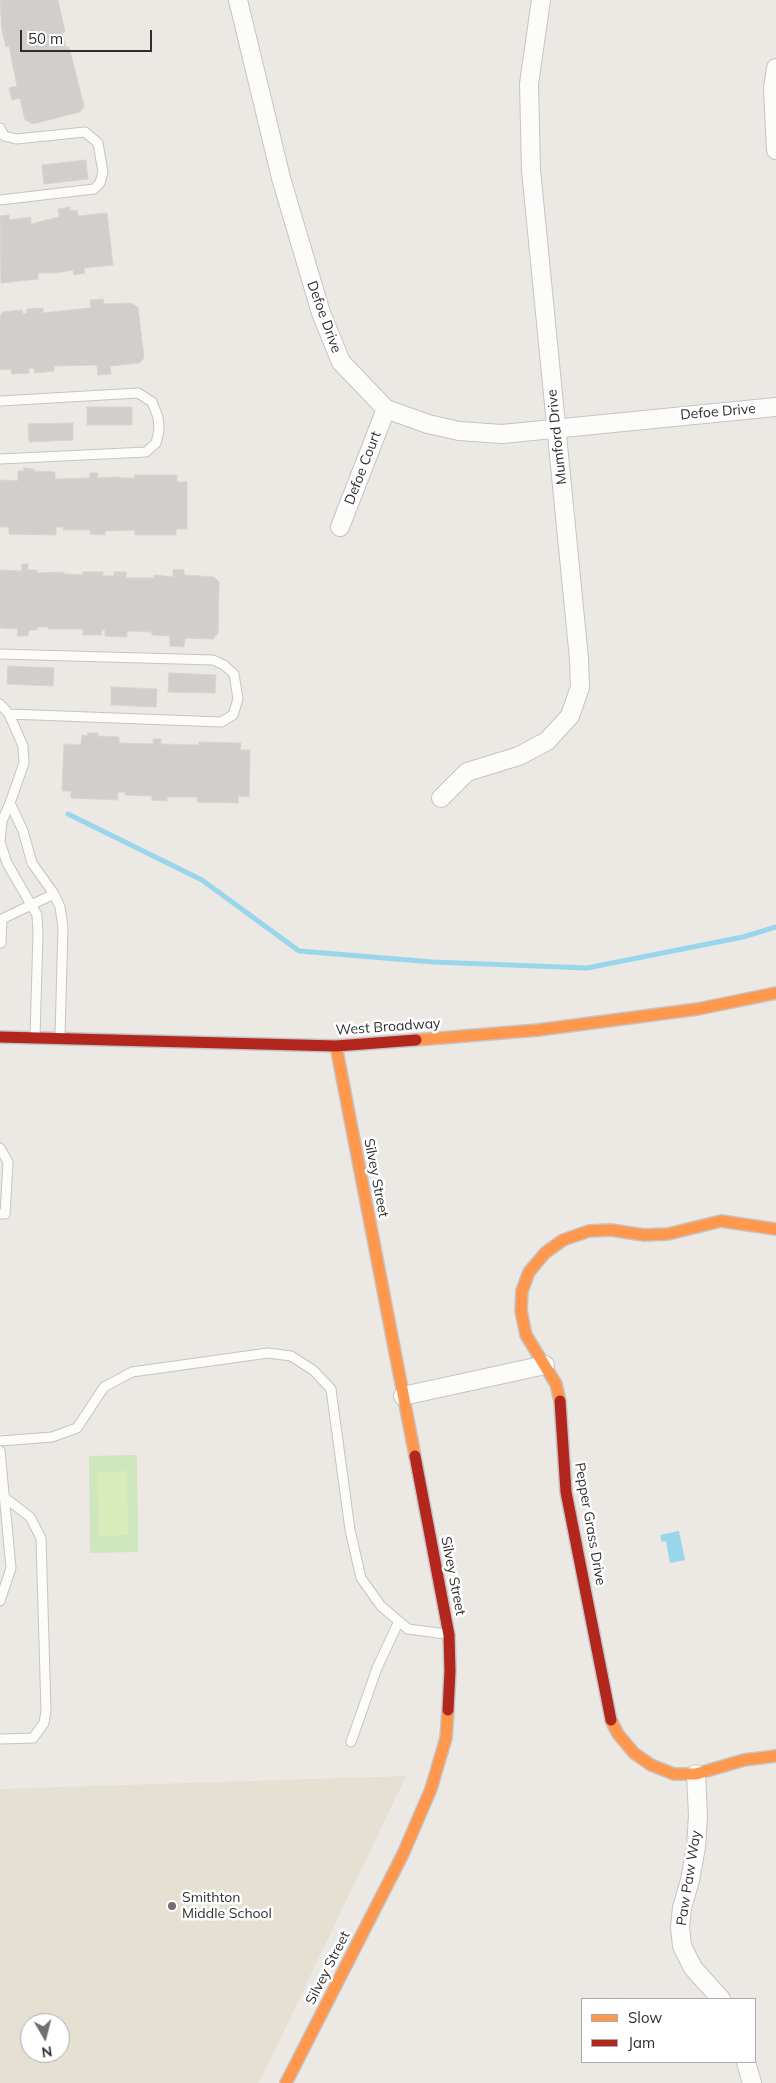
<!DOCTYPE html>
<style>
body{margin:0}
#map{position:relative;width:776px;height:2083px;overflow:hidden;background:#ece8e4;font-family:Mulish,sans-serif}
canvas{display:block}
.legend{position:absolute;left:581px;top:1998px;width:175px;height:65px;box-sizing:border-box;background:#fff;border:1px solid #ababab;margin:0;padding:6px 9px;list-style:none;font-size:15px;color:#2e2e2e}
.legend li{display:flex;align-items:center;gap:10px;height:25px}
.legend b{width:25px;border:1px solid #ababab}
.north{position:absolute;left:20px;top:2013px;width:50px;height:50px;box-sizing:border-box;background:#fff;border:1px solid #ababab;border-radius:50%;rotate:172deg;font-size:14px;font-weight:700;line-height:20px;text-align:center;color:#2e2e2e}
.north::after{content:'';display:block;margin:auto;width:18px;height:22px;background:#706f6e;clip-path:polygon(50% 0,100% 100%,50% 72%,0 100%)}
.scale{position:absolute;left:20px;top:30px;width:132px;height:22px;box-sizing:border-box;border:2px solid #2e2e2e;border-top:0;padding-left:6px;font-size:15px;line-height:18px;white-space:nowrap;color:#2e2e2e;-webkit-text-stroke:4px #fff;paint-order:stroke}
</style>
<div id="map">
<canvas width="776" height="2083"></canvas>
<ul class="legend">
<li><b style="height:6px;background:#ff974d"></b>Slow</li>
<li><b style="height:6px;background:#b3261e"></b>Jam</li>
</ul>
<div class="north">N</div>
<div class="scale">50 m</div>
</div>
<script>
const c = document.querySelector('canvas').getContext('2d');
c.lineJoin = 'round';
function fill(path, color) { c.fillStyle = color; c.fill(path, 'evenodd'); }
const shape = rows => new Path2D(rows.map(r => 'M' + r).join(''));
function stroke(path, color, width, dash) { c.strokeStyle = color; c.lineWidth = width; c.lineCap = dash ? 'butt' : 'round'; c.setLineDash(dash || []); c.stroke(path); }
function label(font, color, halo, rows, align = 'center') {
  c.font = font + ' Mulish,sans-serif'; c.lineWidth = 5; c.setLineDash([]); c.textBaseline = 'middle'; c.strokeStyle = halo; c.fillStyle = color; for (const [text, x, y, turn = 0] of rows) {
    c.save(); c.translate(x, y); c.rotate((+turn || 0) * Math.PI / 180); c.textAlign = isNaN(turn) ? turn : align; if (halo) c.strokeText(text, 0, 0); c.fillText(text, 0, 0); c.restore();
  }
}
fill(shape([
 [406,1776,259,2083,0,2083,0,1789],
 [30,2023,60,2023,60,2053,30,2053]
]), '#e6e0d3');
fill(shape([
 [137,1455,138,1552,90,1553,89,1456]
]), '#cee6be');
fill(shape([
 [127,1471,128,1535,99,1536,97,1472]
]), '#d9eabb');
fill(shape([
 [679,1531,685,1560,670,1563,666,1541,662,1542,660,1535]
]), '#99d6ec');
stroke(shape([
 [68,814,202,880,299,951,433,962,587,968,743,937,776,927]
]), '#99d6ec', 5);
const building = shape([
 [0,0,58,0,65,32,62,33,66,47,69,47,84,106,80,112,33,124,25,120,20,98,12,100,9,88,17,86,9,46,6,47,2,31,0,0],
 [86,160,88,179,44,184,42,165,86,160],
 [70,207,70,211,77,210,78,216,107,213,113,265,84,268,85,273,74,275,73,270,56,273,38,273,38,279,1,283,0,216,9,215,10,220,31,217,31,224,59,217,58,209,70,207],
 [103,299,104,304,131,303,138,307,144,358,139,363,110,366,111,374,98,375,97,365,54,366,54,371,35,373,34,368,29,368,29,373,12,374,11,369,0,370,0,315,2,315,2,312,22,310,23,314,27,313,27,309,43,308,43,313,89,308,91,308,90,300,103,299],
 [87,407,132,407,132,425,87,425,87,407],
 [73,423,73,440,29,442,28,424,73,423],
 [24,468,34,469,34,471,55,472,55,479,90,478,90,473,98,473,97,478,120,477,120,478,135,478,135,475,177,475,177,482,187,482,187,529,176,529,176,535,135,535,135,530,105,531,105,535,90,534,90,530,63,530,63,527,56,527,56,535,9,534,9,527,0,527,0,480,18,481,18,471,24,471,24,468],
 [22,564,28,564,28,570,37,570,37,573,64,572,64,574,83,575,83,572,103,572,103,576,114,576,114,572,126,572,126,578,154,578,154,575,173,577,173,570,184,570,184,575,214,577,219,582,218,633,213,639,185,638,184,647,170,646,170,636,152,635,152,632,127,631,127,637,105,636,105,630,102,630,101,635,83,635,83,629,48,629,48,627,37,627,37,630,29,630,28,636,17,636,18,629,0,628,0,570,22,571,22,564],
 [8,666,54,668,53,686,7,684,8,666],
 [169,673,216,675,215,693,168,692,169,673],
 [111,687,157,689,156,707,111,705,111,687],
 [88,733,98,733,98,736,119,737,119,743,153,744,153,739,161,739,161,744,199,745,199,742,241,743,240,750,250,750,249,797,238,796,238,803,197,802,197,797,167,797,167,801,152,800,152,796,125,795,125,792,118,792,118,800,71,798,71,791,62,791,64,744,81,745,82,735,88,736,88,733]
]);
fill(building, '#d1cecb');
stroke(building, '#d7d4d0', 1);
const lane = shape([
 [0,128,4,136,16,139,85,132,98,143,103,172,100,183,94,189,0,200],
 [0,401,138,393,152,402,158,417,159,430,156,443,146,452,0,459],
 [0,654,213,660,224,665,234,674,238,699,233,715,221,722,9,714],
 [0,704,9,714,23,746,24,763,10,803,2,821,0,842,7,863,37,915,38,934,35,1036],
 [10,803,23,831,32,863,54,894,60,907,63,927,60,1036],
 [1,943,2,919,54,894],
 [0,1148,8,1162,5,1214,0,1214],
 [0,1441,52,1437,77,1428,104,1387,132,1372,268,1353,291,1356,313,1370,331,1389,350,1530,361,1578,381,1606,408,1629,446,1634],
 [0,1451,11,1568,0,1601],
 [0,1739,33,1738,44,1723,46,1711,41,1538,30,1517,4,1497],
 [351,1742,377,1668,399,1621]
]);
const street = shape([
 [238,0,281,178,321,313,341,362,386,409,428,424,459,431,502,434,776,407],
 [776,68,773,89,776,150],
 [340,527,386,409],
 [441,798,467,772,519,756,547,741,570,716,580,687,579,659,531,170,529,84,541,0],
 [403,1396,545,1365],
 [696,1774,698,1816,696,1847,690,1880,682,1908,680,1927,682,1946,693,1968,721,1999],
 [746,2062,752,2083]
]);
const slow = shape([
 [416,1040,538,1030,698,1009,776,993],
 [336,1046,415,1456],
 [560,1401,556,1384,526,1335,521,1311,522,1291,529,1272,545,1253,563,1240,589,1231,611,1230,644,1235,668,1234,721,1221,776,1229],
 [611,1720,618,1734,634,1753,651,1765,674,1774,696,1774,744,1760,776,1756],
 [286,2083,403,1854,431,1789,446,1738,448,1710]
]);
const jam = shape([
 [0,1037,336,1046,416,1040],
 [560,1401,566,1492,611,1720],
 [415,1456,449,1635,450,1671,448,1710]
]);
stroke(lane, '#c5c4c5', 11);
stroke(street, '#c5c4c5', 20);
stroke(slow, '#c5c4c5', 14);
stroke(jam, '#c5c4c5', 14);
stroke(lane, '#fcfcfb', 9);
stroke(street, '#fcfcfb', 18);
stroke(slow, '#ff974d', 11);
stroke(jam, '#b3261e', 11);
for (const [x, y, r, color] of [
 [172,1906,5,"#706f6e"]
]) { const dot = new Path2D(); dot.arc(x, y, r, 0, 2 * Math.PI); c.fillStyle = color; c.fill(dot); stroke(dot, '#fff', 2); }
label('14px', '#2e2e2e', '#fff', [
 ["Defoe Drive",324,317,70],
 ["Defoe Drive",718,412,-5],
 ["Mumford Drive",557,437,-96],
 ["Defoe Court",363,468,-69],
 ["West Broadway",388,1027,-4],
 ["Silvey Street",376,1178,79],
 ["Pepper Grass Drive",590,1524,80],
 ["Silvey Street",453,1576,79],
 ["Paw Paw Way",689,1878,-81],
 ["Silvey Street",328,1968,-63]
]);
label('14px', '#2e2e2e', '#fff', [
 ["Smithton",182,1898],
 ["Middle School",182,1914]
], 'left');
</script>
